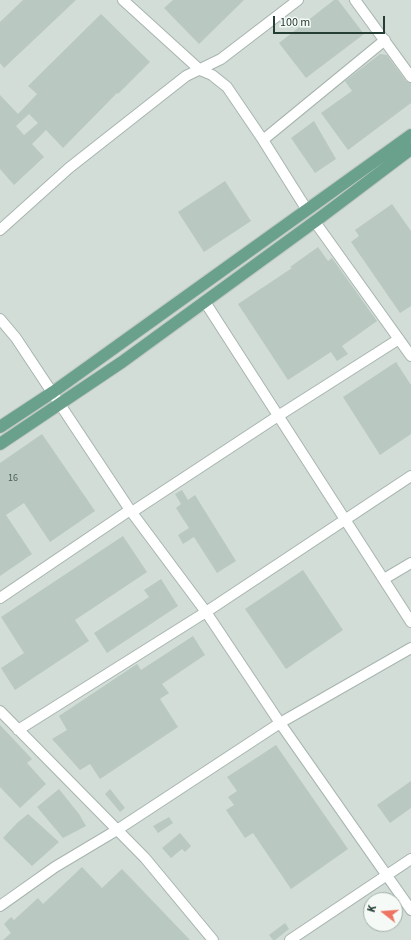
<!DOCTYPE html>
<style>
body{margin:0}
#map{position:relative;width:411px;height:940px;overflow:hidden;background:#e4ede8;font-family:"Source Sans 3",sans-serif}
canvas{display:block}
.north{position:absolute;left:363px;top:892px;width:40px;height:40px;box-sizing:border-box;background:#f5faf7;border:1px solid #a1afa9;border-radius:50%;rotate:287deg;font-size:11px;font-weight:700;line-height:16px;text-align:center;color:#243e34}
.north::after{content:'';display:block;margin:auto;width:14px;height:18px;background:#ed7562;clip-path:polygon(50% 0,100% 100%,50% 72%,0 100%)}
.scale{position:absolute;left:273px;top:16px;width:112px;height:18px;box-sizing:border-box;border:2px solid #243e34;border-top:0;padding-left:5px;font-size:12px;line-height:14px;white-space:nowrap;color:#243e34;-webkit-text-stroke:3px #f5faf7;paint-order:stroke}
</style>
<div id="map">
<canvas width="411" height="940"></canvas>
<div class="north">K</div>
<div class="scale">100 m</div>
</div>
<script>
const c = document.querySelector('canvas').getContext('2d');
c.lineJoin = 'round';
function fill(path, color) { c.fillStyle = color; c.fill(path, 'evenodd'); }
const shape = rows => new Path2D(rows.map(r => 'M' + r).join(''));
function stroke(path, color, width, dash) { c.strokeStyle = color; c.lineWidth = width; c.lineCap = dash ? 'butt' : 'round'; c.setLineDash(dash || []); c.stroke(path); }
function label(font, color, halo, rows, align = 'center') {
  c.font = font + ' "Source Sans 3",sans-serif'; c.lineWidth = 4; c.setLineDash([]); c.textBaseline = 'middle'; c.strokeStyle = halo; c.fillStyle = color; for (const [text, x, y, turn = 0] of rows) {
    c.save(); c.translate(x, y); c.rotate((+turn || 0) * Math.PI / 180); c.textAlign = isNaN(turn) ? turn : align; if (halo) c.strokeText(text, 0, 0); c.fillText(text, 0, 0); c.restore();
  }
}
fill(shape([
 [0,0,411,0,411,940,0,940],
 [371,900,395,900,395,924,371,924]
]), '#d2ddd7');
fill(shape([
 [23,0,76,0,4,68,0,63,0,22],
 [173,0,244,0,199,44,164,8],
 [334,0,338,0,364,34,306,78,279,43],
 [101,14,150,62,118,94,117,93,63,148,46,130,32,144,44,157,14,185,0,169,0,95,18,114,37,94,28,86],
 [29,114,38,123,24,135,16,126],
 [380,54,387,55,406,81,411,83,411,103,348,150,321,113,352,91,345,81],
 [314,121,336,159,315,173,291,138],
 [225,181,251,221,204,252,178,212],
 [392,204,411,231,411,306,400,313,351,242,359,236,355,230],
 [318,247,328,261,332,258,377,321,342,346,348,354,337,361,331,352,288,380,238,304,292,268,290,267],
 [396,362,411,385,411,434,380,455,343,397],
 [42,434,95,511,50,542,24,503,6,515,32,554,0,576,0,463],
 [182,490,188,500,195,495,236,561,217,573,194,537,183,544,178,535,189,528,176,508,181,504,175,494],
 [123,536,147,572,75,620,89,641,15,690,1,668,24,653,1,617],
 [303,570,343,630,286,669,245,609],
 [161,579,178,606,107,653,94,633,149,597,144,590],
 [193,636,205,655,162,684,169,693,160,699,178,727,100,779,90,764,80,770,52,739,67,730,59,716,137,664,141,670],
 [0,725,32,759,27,763,46,784,20,808,0,787],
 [276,745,348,849,291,889,253,833,245,838,226,810,234,805,228,797,237,791,227,777],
 [411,781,411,808,390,823,377,805],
 [59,789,79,814,86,826,63,838,37,807],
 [110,789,125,808,120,812,105,794],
 [28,814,59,842,32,866,3,838,17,823],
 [169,817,173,823,158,833,153,826],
 [180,833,191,846,185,852,182,849,171,858,162,848],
 [82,867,102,888,122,869,190,940,3,940,11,933,4,924,11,917,14,920,38,898,43,904],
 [285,923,289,929,275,940,273,940,269,935]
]), '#b9c8c1');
const minor = shape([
 [123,0,200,70,212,75,227,87,263,140,307,210],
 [355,0,411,77],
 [263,140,385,40],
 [315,222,411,356],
 [0,230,69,168,186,76,221,59,298,0],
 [205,302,411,622],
 [0,319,16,338,130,510,206,612,280,723,411,910],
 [132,512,278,416,399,339],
 [384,579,411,563],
 [0,598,130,510],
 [0,711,145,858,213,940],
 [18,730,206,612,411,476],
 [0,906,55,867,117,830,280,723,411,648],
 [290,940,411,859]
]);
const major = shape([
 [0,427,53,392,411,135],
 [0,444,122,362,321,217,411,149]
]);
stroke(minor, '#a7b5ae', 12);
stroke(major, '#c2c9c6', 14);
stroke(minor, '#fff', 10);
stroke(major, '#6aa18d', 12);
label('10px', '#496057', null, [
 ["16",13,479]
]);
</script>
